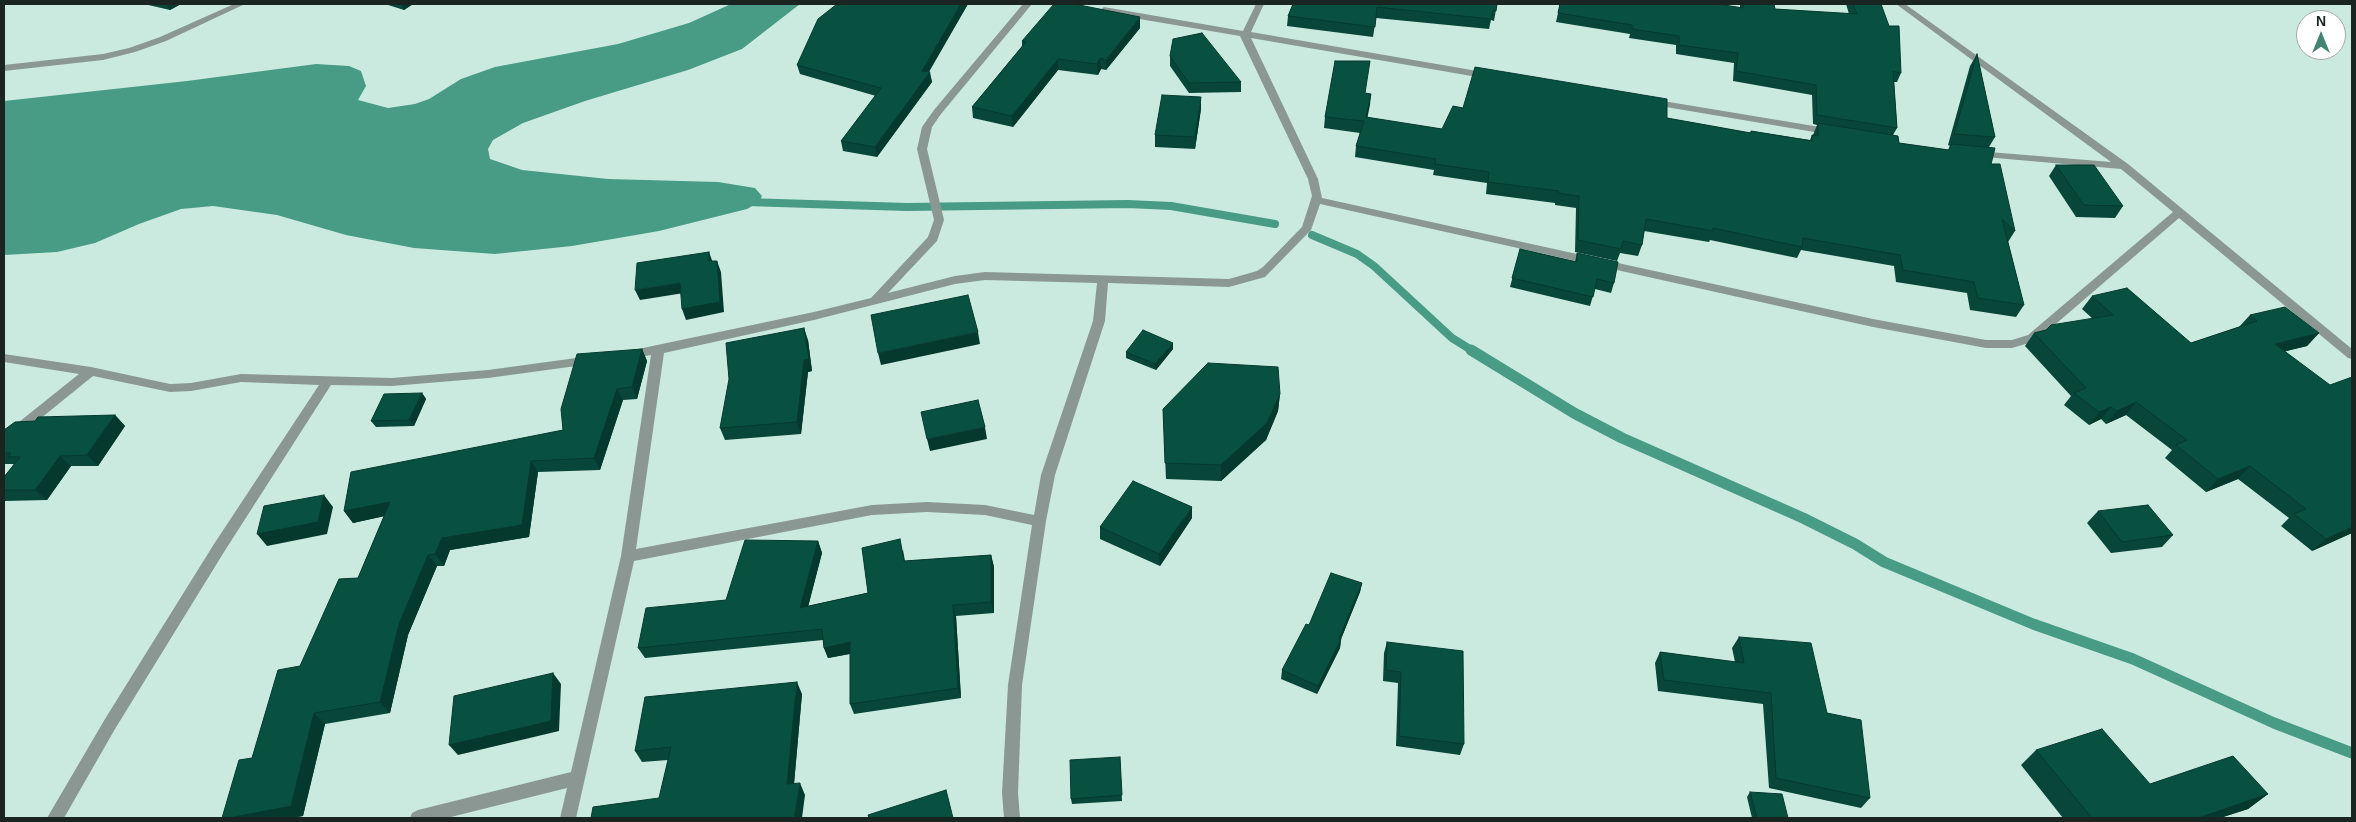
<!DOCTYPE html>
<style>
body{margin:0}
#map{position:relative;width:2356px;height:822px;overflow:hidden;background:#cbeadf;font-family:Arial,sans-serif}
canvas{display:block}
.frame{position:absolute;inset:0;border:5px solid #1a2522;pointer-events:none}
.north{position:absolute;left:2296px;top:10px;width:50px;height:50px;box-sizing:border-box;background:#fff;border:1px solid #a3a8a7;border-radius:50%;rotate:0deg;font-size:14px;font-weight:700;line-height:20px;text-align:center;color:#1a2522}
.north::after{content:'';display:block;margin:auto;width:18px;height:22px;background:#438371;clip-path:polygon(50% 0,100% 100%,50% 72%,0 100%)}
</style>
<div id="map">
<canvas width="2356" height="822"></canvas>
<div class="frame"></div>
<div class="north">N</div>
</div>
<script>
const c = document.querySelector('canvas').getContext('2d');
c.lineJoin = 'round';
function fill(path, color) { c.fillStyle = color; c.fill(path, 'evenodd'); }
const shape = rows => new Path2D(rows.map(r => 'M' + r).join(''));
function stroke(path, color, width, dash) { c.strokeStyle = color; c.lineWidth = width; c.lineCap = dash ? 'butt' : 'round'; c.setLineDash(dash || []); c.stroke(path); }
fill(shape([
 [731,4,800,4,742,49,688,70,585,101,523,123,493,140,488,149,490,159,522,170,608,179,718,182,755,188,762,196,759,202,747,209,659,231,572,246,495,254,414,248,346,235,277,215,213,206,181,209,139,224,95,243,57,252,4,255,4,101,187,81,316,64,349,66,361,71,366,86,358,100,388,108,415,104,429,99,461,79,495,67,618,44,689,23]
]), '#489b85');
stroke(shape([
 [746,202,907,207,1128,204,1171,206,1275,224],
 [1312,235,1357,254,1374,266,1452,338,1473,351]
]), '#489b85', 8);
stroke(shape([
 [1471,350,1574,413,1622,438,1803,518,1855,544,1884,562,2033,624,2133,659,2274,723,2352,753]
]), '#489b85', 11);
fill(shape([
 [234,4,245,4,166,41,135,52,103,60,4,71,4,65,103,54,129,48,160,37,234,4],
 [1023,4,1032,4,941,114,932,127,927,149,944,220,937,241,888,293,955,276,985,272,1229,279,1257,271,1263,267,1302,227,1312,196,1308,179,1240,36,1104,13,1100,10,1104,7,1243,31,1256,4,1264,4,1251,32,1489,73,1494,76,1489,79,1251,38,1318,179,1322,198,1873,319,1986,340,2012,340,2028,335,2173,212,2121,169,1973,156,1973,152,1977,151,2111,162,1896,4,1905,4,2128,164,2352,349,2352,359,2348,358,2179,218,2036,341,2012,348,1986,348,1873,327,1320,204,1311,230,1265,277,1229,287,1108,283,1105,321,1055,475,1046,521,1022,685,1018,793,1020,818,1004,818,1002,793,1008,685,1032,525,985,515,927,512,872,515,634,561,576,818,560,818,567,788,447,818,410,818,412,813,418,810,571,772,621,556,651,355,628,359,624,358,622,355,624,352,814,312,871,298,928,237,934,220,917,149,922,127,934,110,1023,4],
 [985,280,1097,283,1093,321,1041,475,1034,515,985,505,927,502,872,505,636,549,664,353,814,320,955,284,985,280],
 [1651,99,1832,129,1837,132,1832,135,1648,104,1648,100,1651,99],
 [4,354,91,367,170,384,191,383,241,374,392,378,488,370,591,356,597,360,591,364,488,378,392,386,331,385,224,552,115,729,64,818,47,818,105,719,214,544,319,385,241,382,191,391,170,392,93,376,9,444,4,446,4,434,79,374,4,362,4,354]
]), '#8a9793');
fill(shape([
 [144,4,181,4,170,10],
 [385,4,413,4,404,10],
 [837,4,968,4,929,72,932,82,877,157,843,151,841,141,876,96,800,74,797,65],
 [1293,4,1497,4,1494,21,1491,20,1489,29,1376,18,1373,37,1287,26,1288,16],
 [1560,4,1740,8,1740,4,1774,4,1775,9,1849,14,1846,4,1881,4,1901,73,1897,82,1894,82,1897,128,1893,135,1899,143,1948,150,1950,146,1948,145,1970,66,1977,54,1995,137,1989,147,1991,164,2015,231,2008,242,2024,305,2016,317,1970,310,1967,293,1896,282,1894,266,1801,250,1797,258,1710,240,1709,242,1644,231,1642,245,1638,256,1620,253,1617,261,1575,252,1576,208,1555,205,1555,203,1486,194,1487,183,1433,175,1434,170,1355,157,1356,146,1360,133,1324,128,1325,117,1366,93,1371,94,1367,118,1442,129,1463,108,1667,118,1750,133,1751,131,1810,140,1812,135,1813,135,1817,125,1813,124,1812,95,1733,81,1734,63,1676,54,1676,45,1629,38,1630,34,1556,22],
 [1140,28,1106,70,1101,69,1098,75,1058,70,1013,127,973,118,972,107,1022,46,1022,41],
 [1170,56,1241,82,1241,92,1189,93,1170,66],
 [1201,109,1195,149,1155,147,1155,135],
 [2056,165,2123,206,2115,218,2076,217,2049,176],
 [1520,249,1575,262,1577,253,1614,283,1611,293,1595,289,1590,306,1510,287],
 [2092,296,2191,343,2239,327,2250,315,2319,333,2307,346,2285,351,2352,533,2312,551,2281,526,2289,518,2238,479,2206,492,2165,458,2172,450,2126,415,2106,424,2101,419,2089,425,2064,405,2071,396,2025,346,2034,333,2093,319,2082,309],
 [808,340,812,371,808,372,801,434,725,440,720,428],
 [642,349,647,361,637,399,623,400,600,470,538,472,529,537,450,550,444,566,437,566,408,635,390,713,325,724,303,816,291,818,222,818,252,758,300,666,358,578,384,516,353,523,344,511,563,430],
 [1173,349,1156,370,1126,358,1126,352],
 [422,393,426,399,414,426,376,427,371,421],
 [1280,394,1278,411,1266,440,1221,481,1166,479,1163,409],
 [115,415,125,426,98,466,71,466,47,500,5,501,4,500,4,477,14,464,4,464,4,430,35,421],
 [2098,511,2173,535,2162,547,2111,553,2087,523],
 [1192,518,1160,566,1100,539,1100,527],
 [818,541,822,553,808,606,868,593,903,550,905,561,991,555,994,567,994,613,956,616,961,698,854,714,850,704,850,654,828,658,824,648,823,640,645,658,638,648,726,600],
 [1362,583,1360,592,1341,639,1340,648,1317,694,1281,679,1282,670,1309,625],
 [1739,637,1827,713,1870,798,1861,808,1769,788,1763,704,1658,691,1655,663,1660,652,1735,662,1732,648],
 [1387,642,1464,744,1460,755,1396,746,1398,683,1383,681,1384,653],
 [802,694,794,784,805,795,659,798,668,760,642,762,635,751],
 [2036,750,2150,784,2268,794,2248,809,2220,818,2063,818,2021,765],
 [1120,757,1122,801,1072,804,1071,799],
 [1750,792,1788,818,1752,818,1747,797]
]), '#074638');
fill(shape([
 [166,4,181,4,170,10],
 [401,4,413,4,404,10],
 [961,4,968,4,923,81,922,71],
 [1140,17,1140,28,1106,70,1106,60],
 [1100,58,1101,69,1098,75,1097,64],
 [1058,59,1058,70,1013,127,1012,116],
 [930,72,932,82,877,157,875,147],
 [1371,94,1370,105,1365,129,1366,117],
 [1201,97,1201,109,1195,149,1195,137],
 [709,252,713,263,709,261],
 [717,261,721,272,724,312,686,320,682,309],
 [680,283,684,293,640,300,635,290],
 [804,328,808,340,812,371,808,372,801,434,797,422],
 [978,332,980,344,881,365,878,353],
 [2319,333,2307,346,2263,357,2275,344],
 [1173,343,1173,349,1156,370,1155,364],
 [642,349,647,361,637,399,632,387],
 [617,389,623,400,600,470,594,458],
 [422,393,426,399,414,426,409,420],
 [1280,394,1278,411,1266,440,1221,481,1221,465],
 [2136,402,2126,415,2106,424,2117,411],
 [2111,407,2101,419,2089,425,2099,412],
 [115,415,125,426,98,466,87,455],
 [985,427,987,439,930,451,927,439],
 [60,456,71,466,47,500,35,490],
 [531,461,538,472,529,537,450,550,444,566,435,554,442,538],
 [2250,466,2238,479,2206,492,2218,479],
 [324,495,333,507,327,534,267,546,257,534],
 [390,502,399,513,353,523,344,511],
 [1192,507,1192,518,1160,566,1159,554],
 [2352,527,2352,533,2312,551,2326,539],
 [818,541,822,553,805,619,800,608],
 [428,555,437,566,408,635,390,713,380,702,399,624],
 [991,555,994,567,994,613,991,602],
 [1362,583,1360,592,1339,644,1341,639,1340,648,1317,694,1318,686,1339,639],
 [953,605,956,616,961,698,958,688],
 [850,642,854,653,828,658,824,648],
 [553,673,561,684,559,731,458,755,449,745],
 [797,682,802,694,793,795,787,784],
 [314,713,325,724,303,816,291,818,229,818],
 [800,783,805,795,802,818,794,818],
 [2268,794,2248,809,2220,818,2198,818]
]), '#06392e');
const building = shape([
 [837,4,961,4,922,71,930,72,875,147,841,141,881,88,797,65,818,19,837,4],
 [1054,4,1074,4,1140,17,1106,60,1100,58,1097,64,1058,59,1012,116,972,107,1026,42,1022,41,1054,4],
 [1293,4,1497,4,1496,11,1493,10,1491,19,1377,7,1375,27,1288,16,1293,4],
 [1560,4,1718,4,1743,8,1743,4,1774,4,1775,9,1857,14,1853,4,1881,4,1889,26,1899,26,1901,73,1893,71,1897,128,1817,115,1816,85,1736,71,1738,53,1679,45,1679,36,1632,29,1632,25,1558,13,1560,4],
 [1202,33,1241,82,1189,83,1170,56,1173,39,1202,33],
 [1977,54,1995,137,1954,134,1977,54],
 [1335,61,1370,61,1365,93,1371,94,1366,117,1442,129,1453,106,1463,108,1475,67,1667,99,1667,118,1751,133,1751,131,1812,141,1812,135,1818,136,1818,123,1898,136,1899,143,1949,150,1951,144,1995,148,1991,164,2000,164,2015,231,2002,219,2024,305,1978,298,1974,282,1903,270,1900,255,1803,238,1802,247,1713,228,1713,231,1646,219,1642,245,1623,241,1621,249,1578,240,1579,196,1558,193,1559,191,1488,182,1489,172,1435,164,1436,159,1356,146,1364,121,1325,117,1335,61],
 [1162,95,1201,97,1195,137,1155,135,1162,95],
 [2056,165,2094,165,2123,206,2084,205,2056,165],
 [1520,249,1577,262,1577,253,1618,262,1614,283,1597,279,1593,297,1512,278,1520,249],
 [709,252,709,261,717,261,720,302,682,309,680,283,635,290,637,263,709,252],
 [2127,288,2191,343,2257,321,2250,315,2285,307,2319,333,2275,344,2330,385,2352,377,2352,527,2326,539,2294,514,2306,509,2250,466,2218,479,2176,445,2187,440,2136,402,2117,411,2111,407,2099,412,2074,393,2086,388,2034,333,2046,330,2051,325,2113,315,2092,296,2127,288],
 [968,295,978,332,878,353,871,315,968,295],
 [804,328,809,359,804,360,797,422,720,428,729,379,726,343,804,328],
 [1143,330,1173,343,1155,364,1126,352,1143,330],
 [642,349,632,387,617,389,594,458,531,461,522,525,442,538,435,554,428,555,399,624,380,702,314,713,291,806,229,818,222,818,239,760,252,758,278,670,300,666,339,579,358,578,390,502,344,511,351,472,563,430,561,409,577,354,642,349],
 [1208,363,1278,367,1280,394,1267,423,1221,465,1165,463,1163,409,1208,363],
 [422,393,409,420,371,421,384,394,422,393],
 [978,400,985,427,927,439,921,412,978,400],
 [115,415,87,455,60,456,35,490,4,490,4,477,20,457,8,457,11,453,4,453,4,430,15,422,35,421,38,417,115,415],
 [1133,481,1192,507,1159,554,1100,527,1133,481],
 [324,495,318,522,257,534,264,506,324,495],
 [2148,505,2173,535,2122,542,2098,511,2148,505],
 [900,539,904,561,991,555,991,602,953,605,958,688,850,704,850,642,824,648,822,629,638,648,646,608,726,600,745,540,818,541,800,608,868,593,862,548,900,539],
 [1331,573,1362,583,1339,639,1341,639,1318,686,1282,670,1306,624,1309,625,1331,573],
 [1739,637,1811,643,1827,713,1861,720,1870,798,1776,778,1771,693,1664,680,1660,652,1744,663,1739,637],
 [1387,642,1463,651,1464,744,1399,736,1401,672,1386,670,1387,642],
 [553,673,551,721,449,745,454,696,553,673],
 [797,682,787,784,800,783,794,818,591,818,593,807,659,798,671,747,635,751,645,697,797,682],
 [2102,729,2150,784,2233,756,2268,794,2198,818,2092,818,2036,750,2102,729],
 [1120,757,1122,795,1071,799,1070,760,1120,757],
 [946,790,953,818,869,818,868,815,946,790],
 [1750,792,1782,794,1788,818,1757,818,1750,792]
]);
fill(building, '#085141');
stroke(building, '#06392e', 1);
</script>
